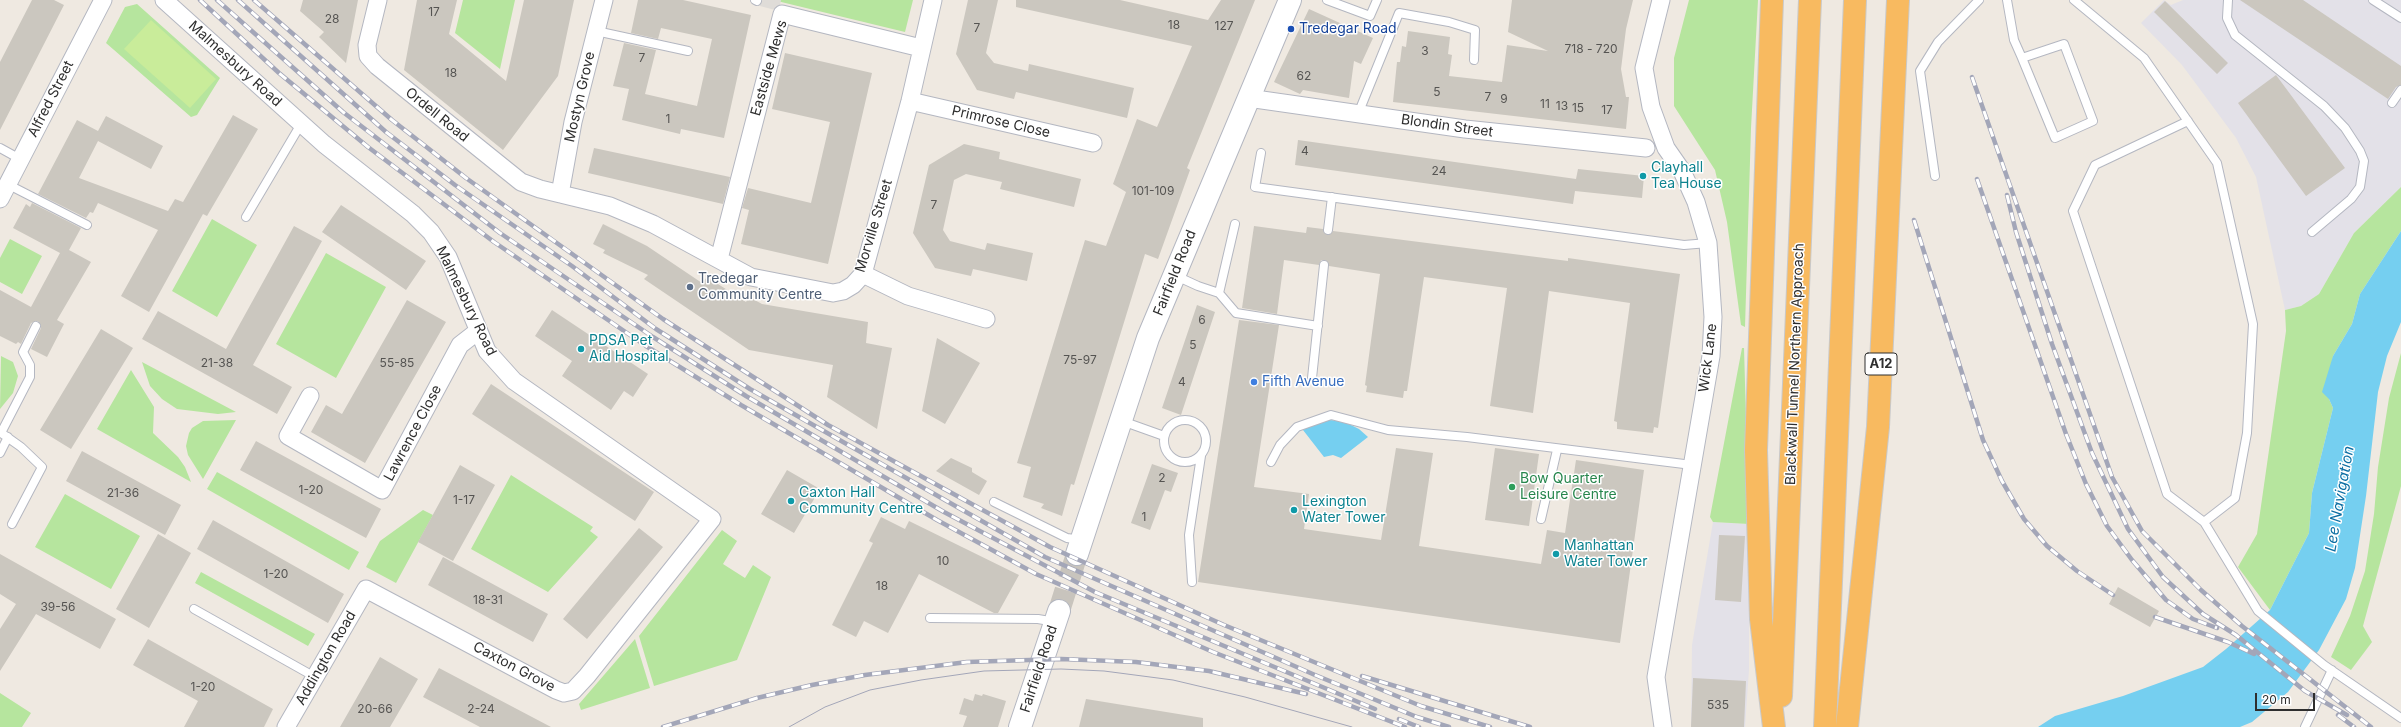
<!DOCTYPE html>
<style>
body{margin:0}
#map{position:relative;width:2401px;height:727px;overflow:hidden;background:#efe9e1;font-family:Inter,sans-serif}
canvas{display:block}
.scale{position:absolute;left:2255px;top:693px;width:60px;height:18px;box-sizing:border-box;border:2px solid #2e2e2e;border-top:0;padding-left:5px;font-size:12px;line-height:14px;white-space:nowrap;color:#2e2e2e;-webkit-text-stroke:3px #fff;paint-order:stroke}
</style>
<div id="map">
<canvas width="2401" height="727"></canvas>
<div class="scale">20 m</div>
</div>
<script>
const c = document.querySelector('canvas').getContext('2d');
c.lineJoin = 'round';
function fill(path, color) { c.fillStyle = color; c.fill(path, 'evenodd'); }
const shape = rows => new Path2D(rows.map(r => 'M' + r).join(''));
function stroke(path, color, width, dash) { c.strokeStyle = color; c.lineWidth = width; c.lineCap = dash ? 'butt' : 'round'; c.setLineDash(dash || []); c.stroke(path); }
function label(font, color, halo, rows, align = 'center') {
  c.font = font + ' Inter,sans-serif'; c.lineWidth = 3; c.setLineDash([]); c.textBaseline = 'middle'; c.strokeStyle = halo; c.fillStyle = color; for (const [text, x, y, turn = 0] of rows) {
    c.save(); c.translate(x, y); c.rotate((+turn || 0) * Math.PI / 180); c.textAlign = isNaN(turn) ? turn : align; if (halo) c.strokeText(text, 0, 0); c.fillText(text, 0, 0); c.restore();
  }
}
fill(shape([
 [2164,0,2171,5,2183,0,2401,0,2401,187,2354,233,2319,294,2301,306,2285,310,2256,177,2236,138,2182,65,2141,23],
 [1713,522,1749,524,1749,670,1745,727,1691,727,1692,645]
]), '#e3e1e8');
fill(shape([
 [463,0,515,0,500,69,455,33],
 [773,0,913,0,905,32],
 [1689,0,1758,0,1751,128,1745,327,1741,325,1727,222,1715,170,1674,106,1674,58],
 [137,4,220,78,197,115,191,117,106,43,125,7],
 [2401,187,2401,231,2360,294,2352,324,2333,356,2329,399,2333,408,2312,493,2309,533,2270,610,2238,567,2257,534,2286,331,2285,310,2301,306,2319,294,2354,233],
 [212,219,257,245,217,317,172,291],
 [10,239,42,256,22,294,0,282,0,258],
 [326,253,386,287,336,378,276,344],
 [1742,348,1744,348,1749,524,1713,522,1710,517],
 [2401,353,2401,486,2363,626,2372,642,2351,670,2331,657,2350,616,2365,571,2374,514,2378,467,2389,398],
 [1,356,13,362,18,376,13,393,0,409],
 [142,362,236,412,218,414,177,409,162,399,150,386],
 [131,370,154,407,153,433,178,457,185,467,191,482,97,429],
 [236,420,203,479,188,455,186,446,189,433,192,428,203,421],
 [217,472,359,552,349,570,207,489],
 [511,475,593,527,590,531,598,537,548,592,471,549],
 [65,494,140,536,111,589,35,547],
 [423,510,433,515,396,583,366,567,380,541],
 [722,530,737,541,723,564,745,578,753,565,771,577,737,660,654,686,639,636],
 [201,572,315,634,308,646,195,583],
 [635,639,650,688,581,710,579,704],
 [0,693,31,713,22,727,0,727]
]), '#b6e59e');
fill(shape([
 [151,20,216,79,190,108,124,49]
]), '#c9ec9a');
fill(shape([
 [757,0,781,0,779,11,756,5]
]), '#dfdcd8');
fill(shape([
 [2401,231,2401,322,2387,356,2378,392,2366,496,2355,568,2346,599,2319,650,2288,692,2252,722,2240,727,2038,727,2055,716,2123,696,2203,667,2226,649,2270,610,2309,533,2312,493,2333,408,2329,399,2322,392,2333,356,2352,324,2360,294],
 [1329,420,1343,421,1359,429,1368,437,1341,458,1333,455,1324,457,1303,430,1315,423]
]), '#75cff0');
fill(shape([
 [32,0,54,0,64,5,0,130,0,62],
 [303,0,358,0,346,63,319,37,324,32,300,11],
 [417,0,457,0,449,34,506,81,524,0,574,0,558,76,503,150,404,70],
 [638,0,683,0,751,15,724,138,681,129,680,134,622,120,629,89,613,86,624,43,656,50,645,94,697,106,712,39,661,28,658,39,631,33],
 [968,0,998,0,986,53,994,63,1028,71,1029,64,1134,88,1127,118,1016,92,1014,99,977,90,956,54],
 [1016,0,1120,0,1208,20,1221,0,1255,0,1187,168,1190,170,1158,259,1145,254,1074,485,1071,484,1062,516,1041,508,1044,504,1023,497,1031,467,1017,463,1085,240,1106,246,1126,192,1113,184,1137,119,1157,127,1192,46,1016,7],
 [1512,0,1633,0,1626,29,1621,69,1626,97,1629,97,1626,129,1393,102,1397,62,1400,62,1402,46,1406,47,1408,31,1450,37,1448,54,1452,55,1449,76,1502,82,1507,45,1548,51,1508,32],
 [2240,0,2303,0,2401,66,2401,85,2396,87,2388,99],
 [2165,1,2228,63,2217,74,2154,12],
 [1309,9,1373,38,1361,64,1354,61,1349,98,1303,90,1300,94,1274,82],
 [785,53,872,73,828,264,741,244,749,210,742,208,748,188,811,203,830,122,772,109],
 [2276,75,2345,168,2306,196,2238,103],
 [233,115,258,129,207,216,203,214,149,312,121,296,158,230,98,203,93,213,90,212,86,218,38,194,77,120,98,131,106,116,163,146,151,169,98,141,79,178,168,211,175,199,183,202],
 [1298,140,1576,179,1578,169,1644,176,1642,198,1575,191,1573,204,1295,165],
 [964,144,1000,152,999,159,1081,179,1074,207,1000,189,1002,182,966,174,954,180,943,230,950,241,985,250,987,243,1033,253,1027,281,973,269,971,276,935,268,913,233,929,165],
 [594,148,730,177,723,204,588,173],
 [32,203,81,228,69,250,91,262,57,320,64,324,47,357,31,349,41,328,38,321,31,323,21,344,18,342,16,344,0,336,0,290,31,307,60,253,13,228,26,204,30,207],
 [341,205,426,261,406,290,322,232],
 [603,224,647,246,702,283,707,277,746,302,749,297,762,304,868,322,866,343,892,348,877,429,827,397,833,365,749,350,644,279,648,275,603,253,605,250,593,244],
 [294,226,322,241,253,365,292,387,277,414,142,339,158,311,226,349],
 [1254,226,1306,233,1307,227,1323,229,1328,235,1333,231,1568,261,1568,258,1680,274,1658,428,1654,427,1653,433,1617,429,1617,422,1614,421,1630,303,1549,291,1533,413,1490,406,1507,288,1424,277,1407,391,1404,391,1403,398,1366,392,1367,386,1365,385,1380,274,1329,266,1325,260,1321,260,1319,265,1284,260,1277,314,1242,308],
 [407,300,446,322,365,463,311,432,326,405,342,414],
 [1197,305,1215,312,1181,415,1162,408],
 [552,310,648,374,633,397,624,391,611,410,562,376,572,361,535,336],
 [1239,320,1279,325,1254,487,1309,494,1304,529,1381,540,1396,448,1433,453,1419,546,1541,564,1547,530,1565,533,1576,460,1644,470,1620,643,1198,582],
 [101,329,133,348,71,449,40,430],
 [937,338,980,363,945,424,922,411],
 [491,384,654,492,635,521,472,414],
 [256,441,381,509,366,538,240,470],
 [1495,448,1539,454,1529,526,1485,520],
 [82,451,181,505,165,535,66,481],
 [951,458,972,468,972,472,987,481,979,495,936,471],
 [1152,464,1178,473,1171,492,1165,490,1150,530,1131,523],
 [460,465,495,485,453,561,418,542],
 [787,470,820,489,794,533,761,514],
 [881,517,905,529,909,521,1019,575,998,613,994,613,919,574,888,633,864,621,856,637,832,625,873,543,869,541],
 [213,520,344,594,328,623,197,549],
 [639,528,663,547,587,639,563,619],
 [158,534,191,553,149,628,116,609],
 [1719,535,1745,536,1741,602,1715,600],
 [0,554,116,619,100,649,36,614,0,671,0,629,16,604,0,594],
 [443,557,548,614,533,642,428,585],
 [2118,587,2159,611,2150,627,2109,604],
 [148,639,273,709,264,727,184,727,198,701,133,665],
 [380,657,418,679,390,727,340,727],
 [439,668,551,727,480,727,423,697],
 [1693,678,1746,681,1744,727,1691,727],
 [975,694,982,696,983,694,1006,701,998,727,963,727,967,716,959,714,964,698,973,701],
 [1086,699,1203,718,1203,727,1079,727]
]), '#cbc7bf');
stroke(shape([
 [1059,611,1077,554]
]), '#c8c4bd', 22, [22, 11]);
const service = shape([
 [755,0,757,1],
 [1327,0,1370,16,1377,0],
 [2007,0,2014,40,2022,58,2055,138,2093,121,2064,44,2022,58],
 [2074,0,2144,58,2217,163,2253,324,2247,433,2235,498,2204,522,2167,494,2073,211,2095,165,2188,121],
 [2228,0,2227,18,2235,35,2324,106,2345,128,2360,151,2364,161,2360,187,2351,199,2312,232],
 [2373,0,2401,18],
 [596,31,688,51],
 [2392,103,2401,90],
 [1358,114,1399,13,1449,22,1475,30,1474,60],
 [0,148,20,159],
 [1261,153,1255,187,1684,245,1708,243],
 [1935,176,1920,71,1938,42,1979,0],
 [7,184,87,225],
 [246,217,301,124],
 [1328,230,1332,197],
 [1174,275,1198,286,1219,293,1235,224],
 [1219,293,1236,313,1318,326],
 [1312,378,1324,265],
 '1164 441a21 21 0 1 1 42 0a21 21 0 1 1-42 0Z',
 [1122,421,1164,436],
 [0,432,21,447,42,467,12,524],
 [1,433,30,377,30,365,23,352,36,326],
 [0,453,8,437],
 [1271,462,1280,445,1297,427,1331,415,1388,430,1467,437,1692,465],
 [994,502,1067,538,1081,540],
 [1541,519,1557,450],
 [2204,522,2258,611,2324,665,2401,718],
 [1192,582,1189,535,1201,456],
 [194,609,315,677],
 [930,618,1038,619,1055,622],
 [2305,727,2332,670]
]);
const minor = shape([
 [164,0,324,144,413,214,431,232,448,257,487,351,514,381,712,519,587,676,573,691,564,693,556,690,366,589,286,727],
 [378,0,367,45,368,56,377,66,521,182,540,189,610,206,653,224,751,277,833,293,843,291,853,285,863,274,910,101,933,0],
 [1661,0,1644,68,1651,107,1666,148,1682,171,1696,202,1708,243,1713,317,1711,356,1656,677,1663,727],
 [1248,98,1465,129,1646,148],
 [910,101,1093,143],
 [560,194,573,122,604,0],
 [0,199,103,0],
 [719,259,782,14,921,48],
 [863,274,908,296,986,319],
 [310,396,288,436,382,490,460,345,478,331]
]);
const secondary = shape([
 [1077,554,1148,338,1290,0],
 [1020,727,1059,611]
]);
const trunk = shape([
 [1772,0,1756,450,1761,619,1774,727],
 [1781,696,1810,0],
 [1825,727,1855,0],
 [1847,727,1878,427,1898,0]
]);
stroke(service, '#b4b7c1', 10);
stroke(minor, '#b4b7c1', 19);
stroke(secondary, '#b4b7c1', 24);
stroke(trunk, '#c9c9c9', 24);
stroke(service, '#fff', 8);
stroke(minor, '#fff', 17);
stroke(secondary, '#fff', 22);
stroke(trunk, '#f8ba60', 22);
stroke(shape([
 [789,727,825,707,870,690,921,680,984,671,1061,669,1104,671,1173,680,1245,697,1352,727]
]), '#a3a6b8', 1);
const rail = shape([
 [200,0,279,73,368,147,494,242,646,346,741,405,937,520,1036,574,1213,652,1405,727],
 [217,0,343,112,500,233,653,337,746,396,944,512,1095,592,1375,709],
 [238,0,386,132,455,185,572,266,656,329,750,389,1045,557,1315,675,1417,717,1449,727],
 [254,0,392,120,466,178,663,319,828,425,1050,547,1224,625,1421,706,1490,727],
 [1972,77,2112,477,2142,531,2201,590,2242,626,2371,727],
 [1977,179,2066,434,2086,484,2107,526,2132,560,2166,600,2193,619,2217,628],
 [2007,195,2016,232,2052,344,2092,453,2128,529,2163,577,2203,614,2236,635,2305,691,2347,715],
 [1914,220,1983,440,2002,481,2024,519,2047,546,2077,571,2113,595],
 [2155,617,2228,642,2254,654],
 [1362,676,1530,727],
 [2338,715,2354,727],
 [1399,719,1419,727],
 [663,727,757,698,812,685,865,675,967,662,1061,659,1136,662,1209,671,1306,694]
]);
stroke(rail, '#a3a6b8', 4.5);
stroke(rail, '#fff', 3, [9]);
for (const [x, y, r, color] of [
 [1291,29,4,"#1a4fb4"],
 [1643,176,4,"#0f9aa8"],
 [690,287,4,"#5c6f8a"],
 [581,349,4,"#0f9aa8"],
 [1254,382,4,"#3f7fe0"],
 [1512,487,4,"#2e9e5b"],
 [791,501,4,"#0f9aa8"],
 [1294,510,4,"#0f9aa8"],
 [1556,554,4,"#0f9aa8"]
]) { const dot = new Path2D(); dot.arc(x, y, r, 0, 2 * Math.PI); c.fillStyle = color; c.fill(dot); stroke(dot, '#fff', 1.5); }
label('12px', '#555452', null, [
 ["17",434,12],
 ["28",332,19],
 ["18",1174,25],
 ["127",1224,26],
 ["7",977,28],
 ["718 - 720",1591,49],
 ["3",1425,51],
 ["7",642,58],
 ["18",451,73],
 ["62",1304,76],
 ["5",1437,92],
 ["7",1488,97],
 ["9",1504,99],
 ["11",1545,104],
 ["13",1562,106],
 ["15",1578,108],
 ["17",1607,110],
 ["1",668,119],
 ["4",1305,151],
 ["24",1439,171],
 ["101-109",1153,191],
 ["7",934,205],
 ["6",1202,320],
 ["5",1193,345],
 ["75-97",1080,360],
 ["21-38",217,363],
 ["55-85",397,363],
 ["4",1182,382],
 ["2",1162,478],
 ["1-20",311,490],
 ["21-36",123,493],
 ["1-17",464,500],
 ["1",1144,517],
 ["10",943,561],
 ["1-20",276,574],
 ["18",882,586],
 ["18-31",488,600],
 ["39-56",58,607],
 ["1-20",203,687],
 ["535",1718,705],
 ["20-66",375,709],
 ["2-24",481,709]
]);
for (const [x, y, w] of [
 [1881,364,32]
]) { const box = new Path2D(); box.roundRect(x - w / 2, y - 11, w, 22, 3); c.fillStyle = '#fff'; c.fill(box); stroke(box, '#2e2e2e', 1); }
label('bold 13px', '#2e2e2e', null, [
 ["A12",1881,364]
]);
label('14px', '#164399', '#fff', [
 ["Tredegar Road",1299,29]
], 'left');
label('14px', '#2e2e2e', '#fff', [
 ["Malmesbury Road",235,64,42],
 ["Eastside Mews",769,68,-74],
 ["Mostyn Grove",580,97,-77],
 ["Alfred Street",51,99,-63],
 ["Ordell Road",437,115,39],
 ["Primrose Close",1001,122,13],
 ["Blondin Street",1447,126,8],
 ["Morville Street",874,226,-73],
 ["Fairfield Road",1175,273,-68],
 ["Malmesbury Road",466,301,64],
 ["Wick Lane",1708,358,-83],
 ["Blackwall Tunnel Northern Approach",1795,364,-88],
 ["Lawrence Close",413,433,-62],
 ["Addington Road",326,658,-60],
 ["Caxton Grove",514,667,28],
 ["Fairfield Road",1039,669,-72]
]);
label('14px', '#0d838f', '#fff', [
 ["Clayhall",1651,168],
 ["Tea House",1651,184],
 ["PDSA Pet",589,341],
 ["Aid Hospital",589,357],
 ["Caxton Hall",799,493],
 ["Community Centre",799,509],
 ["Lexington",1302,502],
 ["Water Tower",1302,518],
 ["Manhattan",1564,546],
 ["Water Tower",1564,562]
], 'left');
label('14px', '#4e5e75', '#fff', [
 ["Tredegar",698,279],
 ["Community Centre",698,295]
], 'left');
label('14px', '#366cbe', '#fff', [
 ["Fifth Avenue",1262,382]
], 'left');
label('14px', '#27864d', '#fff', [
 ["Bow Quarter",1520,479],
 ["Leisure Centre",1520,495]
], 'left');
label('italic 15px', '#0d6fa3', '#fff', [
 ["Lee Navigation",2340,499,-80]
]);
</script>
